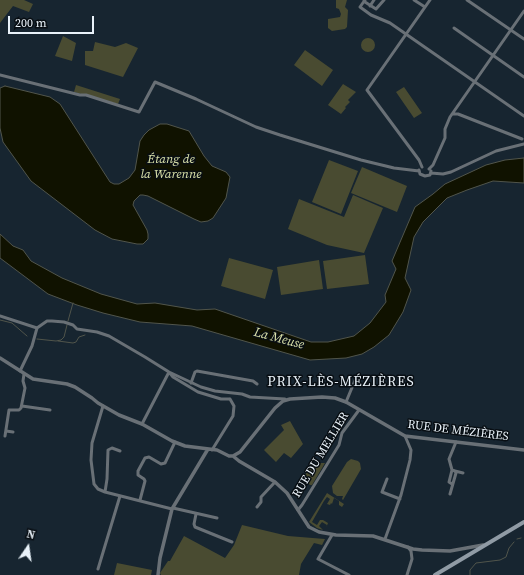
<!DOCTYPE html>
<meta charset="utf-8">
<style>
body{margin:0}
#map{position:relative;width:524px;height:575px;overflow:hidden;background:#172530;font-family:"Source Serif 4",serif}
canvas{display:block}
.north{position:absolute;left:8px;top:527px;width:40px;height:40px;-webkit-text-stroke:3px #080e13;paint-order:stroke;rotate:13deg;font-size:11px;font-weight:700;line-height:16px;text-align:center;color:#e9f2f9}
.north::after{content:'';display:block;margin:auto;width:14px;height:18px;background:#e9f2f9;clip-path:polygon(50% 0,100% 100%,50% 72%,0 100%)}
.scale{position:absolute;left:8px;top:16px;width:86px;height:18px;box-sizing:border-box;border:2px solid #e9f2f9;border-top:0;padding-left:5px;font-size:12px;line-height:14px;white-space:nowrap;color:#e9f2f9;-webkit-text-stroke:3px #080e13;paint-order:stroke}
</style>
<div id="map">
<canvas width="524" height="575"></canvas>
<div class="north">N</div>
<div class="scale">200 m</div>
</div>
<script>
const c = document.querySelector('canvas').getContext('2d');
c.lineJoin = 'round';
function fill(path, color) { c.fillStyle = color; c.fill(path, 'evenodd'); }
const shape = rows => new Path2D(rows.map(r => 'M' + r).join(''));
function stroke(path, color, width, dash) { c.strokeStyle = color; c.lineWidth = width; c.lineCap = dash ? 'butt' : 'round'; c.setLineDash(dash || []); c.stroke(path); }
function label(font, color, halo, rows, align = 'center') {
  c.font = font + ' "Source Serif 4",serif'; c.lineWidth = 3; c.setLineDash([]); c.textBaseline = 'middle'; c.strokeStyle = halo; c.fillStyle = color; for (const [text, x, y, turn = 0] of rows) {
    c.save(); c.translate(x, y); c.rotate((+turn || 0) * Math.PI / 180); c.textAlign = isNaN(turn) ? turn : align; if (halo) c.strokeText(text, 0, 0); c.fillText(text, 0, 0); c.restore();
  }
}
fill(shape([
 [0,0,24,0,33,4,29,12,13,6,0,23],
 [336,0,347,0,345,7,348,10,347,27,345,29,332,31,328,28,328,19,340,17,341,14,339,9,336,8],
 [63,36,76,43,72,61,55,56],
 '361 45a7 7 0 1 1 14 0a7 7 0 1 1-14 0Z',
 [95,42,115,47,126,43,138,48,123,77,85,65,85,51,93,51],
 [305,50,333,70,322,86,294,65],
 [343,84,356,92,348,100,350,102,345,107,346,108,341,114,328,105],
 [76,85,120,99,118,104,74,92],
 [404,87,422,113,414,118,396,92],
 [329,160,358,171,341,214,312,202],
 [362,167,407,186,397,212,351,193],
 [353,195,383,208,364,253,327,245,288,229,299,199,344,217],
 [365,255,369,284,327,289,323,261],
 [229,258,273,270,265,299,221,286],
 [319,260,323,289,281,295,277,267],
 [290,421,303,444,291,458,284,453,276,462,264,450,284,430,281,425],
 [351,459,358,461,360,463,361,469,343,500,342,499,343,496,337,496,333,493,332,486,347,462],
 [321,463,325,463,312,485,310,485,306,481,307,477,305,475,312,465,314,466],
 [327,493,344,504,342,507,339,505,339,501,334,498,332,504,331,503,330,505,327,504,330,499,327,497,324,501,312,522,317,525,320,520,323,520,328,523,326,528,327,525,322,522,319,526,323,530,317,528,309,522],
 [242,525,288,536,325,539,322,545,314,543,301,564,299,575,161,575,160,573,168,561,170,561,184,536,225,558,234,545],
 [117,563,152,570,151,575,114,575]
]), '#494b31');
const water = shape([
 [5,86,50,97,60,104,110,182,114,184,119,184,129,178,135,170,140,141,144,135,149,130,160,124,167,124,189,131,204,156,212,166,226,172,230,177,226,198,213,218,208,221,201,222,194,219,148,196,143,195,140,195,134,201,133,205,147,230,148,234,148,239,143,244,137,244,112,239,95,230,31,181,3,142,0,128,0,88,5,86],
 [524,158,524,183,493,181,467,190,447,198,423,222,414,237,405,278,411,290,403,312,389,335,374,347,362,354,346,358,310,360,192,326,140,322,103,313,77,305,48,294,0,258,0,234,13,246,23,250,31,261,62,278,101,294,137,304,155,303,197,310,215,309,311,342,328,342,354,336,370,323,386,302,385,295,396,269,392,261,415,207,433,194,445,184,486,165,505,160,524,158]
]);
fill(water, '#101200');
stroke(water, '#51554b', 1);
stroke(shape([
 [0,320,12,323,27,336],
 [68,321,73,303],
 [37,339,56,341,61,340,64,337,67,325],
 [58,341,73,343,76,342,79,337,85,335],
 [517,539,521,538],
 [470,575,470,570,476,563,500,560,506,557,509,548,514,542]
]), '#51554b', 1);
stroke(shape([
 [364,0,365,2,376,9,384,0],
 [365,0,360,7,371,15,390,23,524,116],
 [414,0,425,7],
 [467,0,524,39],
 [370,6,374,0],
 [454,28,524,77],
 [0,75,80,95,86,95,139,112,155,82,196,99,256,127,280,135,361,160,394,168,419,171],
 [452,114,458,114,522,139],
 [422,167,419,160,367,90,430,0],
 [429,169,433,165,445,138,445,129,450,117,524,11],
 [419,170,420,174,425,176,430,175,431,171],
 [431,173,443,174,451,172,496,151,524,144],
 [0,316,37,328],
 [20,371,32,346,37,328,47,321,52,321,64,322,73,325,77,329,97,332,109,336,145,357,169,372,201,387,215,391,242,394,250,397,285,399],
 [191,383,195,372,197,371,253,381,257,384],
 [346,402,356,378],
 [22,406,50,410],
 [103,406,92,443,91,460,94,484,98,489,105,492],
 [142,424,169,372,173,377,198,392,221,399,230,399],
 [6,431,13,432],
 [5,436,9,410,19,410,21,408,25,388,23,381,24,374],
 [212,450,233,416,234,406,230,399],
 [120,451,112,448,108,450,107,479,105,492,172,509],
 [455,471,463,473],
 [387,479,382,492,400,499],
 [452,484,449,482,452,470,449,459,456,442],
 [450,494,456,473,455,471,452,470],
 [140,500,145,481,144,479,138,475,138,471,145,458,149,457,161,464,165,463,175,442],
 [257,507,261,502,261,497,275,482],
 [173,508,217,518],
 [298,510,302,505,339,445,342,433,359,410],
 [196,514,194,524,195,527,232,542],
 [332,535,318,559,349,575],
 [385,539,401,495,410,460,411,450,405,436],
 [98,569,120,496],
 [407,575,412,559,411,551,408,547]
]), '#697076', 3);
stroke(shape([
 [0,358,33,379,67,384,75,387,92,398,98,403,119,415,142,424,172,441,185,446,217,450,229,456,233,456,239,461,275,482,287,493,309,527,319,532,336,535,373,536,413,549,422,550,450,551,483,545],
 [233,456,240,452,275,408,283,401,290,399,322,397,335,398,346,402,405,436,524,450],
 [158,575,160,558,172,509,208,449]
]), '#697076', 3.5);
stroke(shape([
 [435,575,524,522]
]), '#909ba5', 4);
label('12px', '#e9f2f9', '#080e13', [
 ["RUE DE MÉZIÈRES",458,431,7],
 ["RUE DU MELLIER",321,455,-59]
]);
label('italic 13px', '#d9e0a9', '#080e13', [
 ["Étang de",171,160],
 ["la Warenne",171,175],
 ["La Meuse",279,339,15]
]);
c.letterSpacing = '1px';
label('14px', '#e9f2f9', '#080e13', [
 ["PRIX-LÈS-MÉZIÈRES",341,382]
]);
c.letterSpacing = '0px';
</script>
